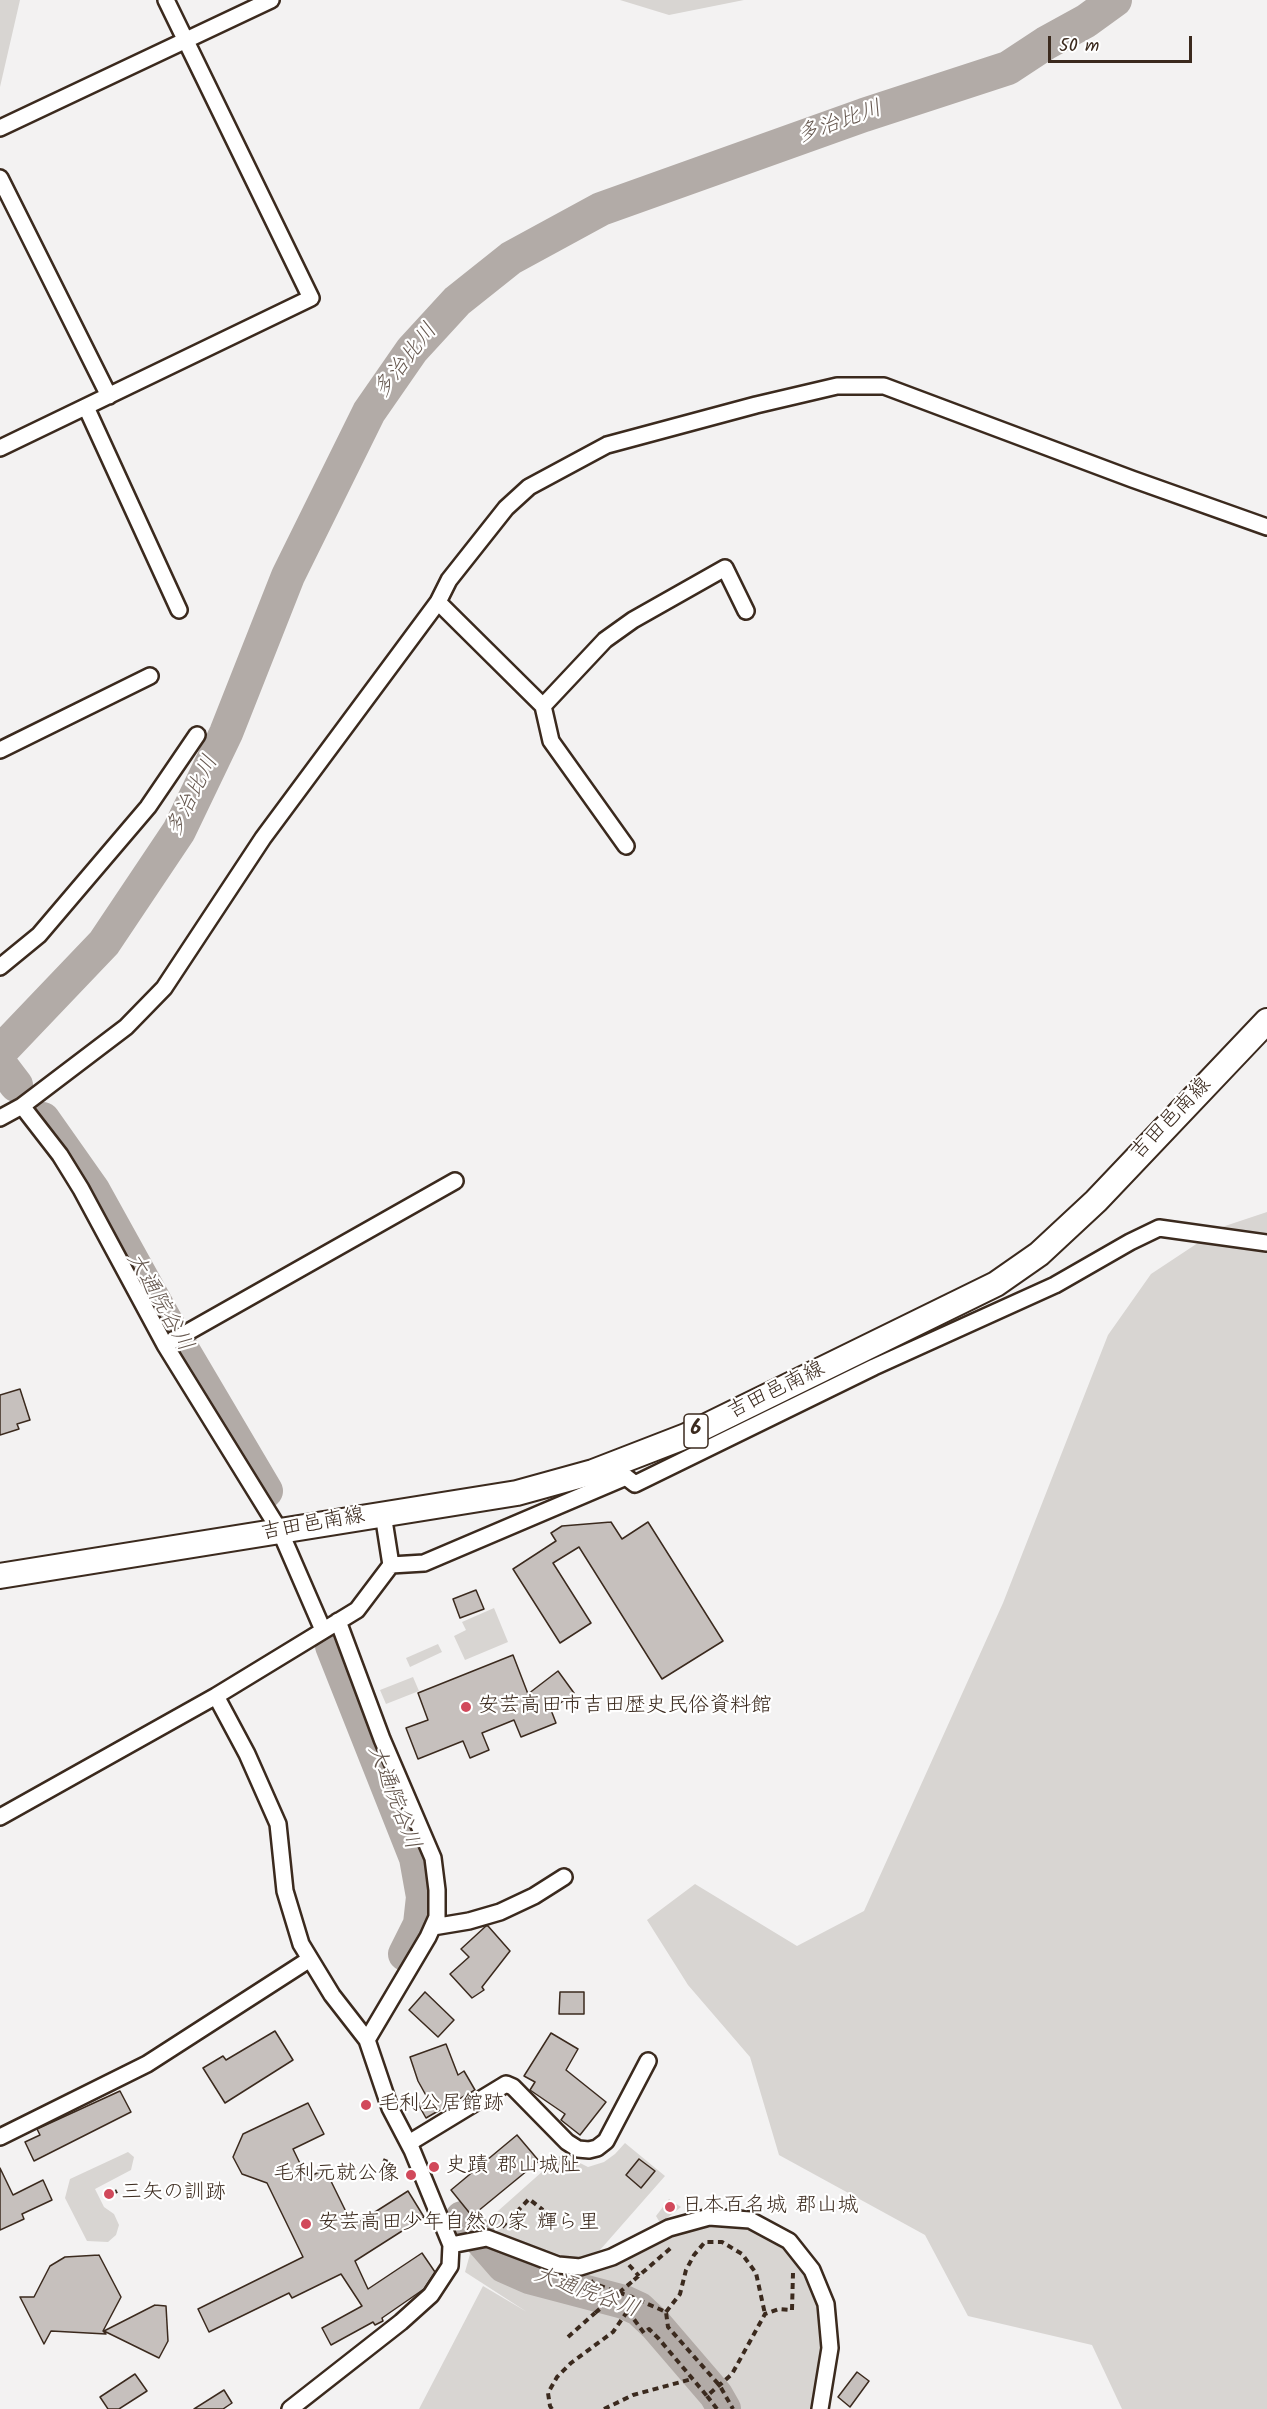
<!DOCTYPE html>
<meta charset="utf-8">
<style>
body{margin:0}
#map{position:relative;width:1267px;height:2409px;overflow:hidden;background:#f3f2f2;font-family:Kalam,sans-serif}
canvas{display:block}
.scale{position:absolute;left:1048px;top:36px;width:144px;height:27px;box-sizing:border-box;border:3px solid #3b2a1e;border-top:0;padding-left:8px;font-size:18px;line-height:21px;white-space:nowrap;color:#3b2a1e;-webkit-text-stroke:4px #fff;paint-order:stroke}
</style>
<div id="map">
<canvas width="1267" height="2409"></canvas>
<div class="scale">50 m</div>
</div>
<script>
const c = document.querySelector('canvas').getContext('2d');
c.lineJoin = 'round';
function fill(path, color) { c.fillStyle = color; c.fill(path, 'evenodd'); }
const shape = rows => new Path2D(rows.map(r => 'M' + r).join(''));
function stroke(path, color, width, dash) { c.strokeStyle = color; c.lineWidth = width; c.lineCap = dash ? 'butt' : 'round'; c.setLineDash(dash || []); c.stroke(path); }
function label(font, color, halo, rows, align = 'center') {
  c.font = font + ' Kalam,"Klee One",sans-serif'; c.lineWidth = 4.5; c.setLineDash([]); c.textBaseline = 'middle'; c.strokeStyle = halo; c.fillStyle = color; for (const [text, x, y, turn = 0] of rows) {
    c.save(); c.translate(x, y); c.rotate((+turn || 0) * Math.PI / 180); c.textAlign = isNaN(turn) ? turn : align; if (halo) c.strokeText(text, 0, 0); c.fillText(text, 0, 0); c.restore();
  }
}
fill(shape([
 [0,0,20,0,0,87],
 [620,0,744,0,669,15],
 [1267,1212,1267,2409,1122,2409,1092,2345,968,2316,925,2235,779,2155,750,2057,688,1985,647,1920,695,1884,797,1946,864,1911,1003,1603,1108,1335,1151,1274,1222,1227],
 [494,1608,508,1642,465,1660,454,1636,466,1630,462,1622],
 [438,1644,442,1652,410,1667,406,1658],
 [413,1677,419,1691,386,1704,380,1690],
 [625,2143,665,2176,600,2250,575,2260,480,2227,562,2154,588,2167,604,2162,615,2154],
 [128,2152,134,2157,131,2170,95,2189,104,2207,114,2214,119,2225,116,2235,108,2242,87,2241,65,2198,70,2179],
 [669,2199,681,2207,662,2222,659,2221,656,2216],
 [711,2224,748,2228,774,2241,795,2255,804,2267,821,2317,823,2343,814,2409,419,2409,483,2286,527,2312,465,2272,470,2254,497,2249,551,2271,572,2275,593,2272,682,2230]
]), '#d8d5d2');
stroke(shape([
 [0,1052,104,943,179,831,226,733,288,576,369,412,412,350,457,301,511,258,601,209,864,115,1008,68,1046,43,1086,21,1115,0],
 [0,1064,16,1085],
 [43,1119,93,1190,165,1320,266,1491],
 [332,1646,416,1858,423,1897,420,1924,405,1954],
 [462,2218,504,2266,529,2277,624,2302,639,2309,655,2324,716,2395,724,2409]
]), '#b2aba7', 34);
const building = shape([
 [20,1389,30,1420,17,1424,19,1429,0,1435,0,1395,20,1389],
 [611,1522,622,1539,648,1522,723,1641,662,1679,579,1547,553,1563,591,1623,560,1643,513,1569,556,1541,551,1533,562,1526,611,1522],
 [476,1590,484,1609,460,1618,453,1599,476,1590],
 [513,1655,528,1694,558,1671,574,1693,551,1710,556,1723,521,1737,514,1720,482,1733,489,1750,470,1758,463,1741,418,1759,406,1728,428,1720,418,1693,513,1655],
 [486,1926,488,1926,510,1951,482,1987,484,1990,472,1998,450,1974,469,1957,461,1949,486,1926],
 [425,1992,454,2020,438,2037,409,2010,425,1992],
 [560,1992,584,1992,584,2014,559,2014,560,1992],
 [275,2031,293,2060,225,2103,203,2068,223,2056,226,2060,275,2031],
 [551,2033,578,2049,566,2070,606,2102,580,2135,561,2120,565,2114,530,2090,535,2082,524,2076,551,2033],
 [446,2044,458,2075,464,2071,475,2090,426,2118,418,2104,428,2099,418,2081,410,2057,446,2044],
 [120,2091,131,2112,34,2161,25,2142,40,2135,37,2129,120,2091],
 [308,2103,324,2134,293,2149,307,2178,325,2169,353,2226,408,2191,424,2217,355,2261,368,2289,422,2253,435,2272,424,2289,382,2318,383,2321,375,2325,373,2322,331,2345,322,2328,362,2306,341,2274,292,2298,289,2293,209,2332,198,2309,303,2257,267,2183,242,2174,233,2157,243,2134,308,2103],
 [517,2135,539,2161,472,2216,451,2190,517,2135],
 [639,2159,655,2171,641,2188,626,2175,639,2159],
 [0,2168,13,2195,43,2180,52,2200,22,2214,24,2219,0,2230,0,2168],
 [99,2255,121,2297,103,2331,106,2334,51,2331,44,2344,20,2297,34,2297,50,2266,65,2257,99,2255],
 [155,2305,166,2306,168,2341,159,2358,104,2331,155,2305],
 [857,2372,869,2381,850,2407,838,2397,857,2372],
 [135,2374,147,2391,119,2409,108,2409,100,2397,135,2374],
 [224,2390,232,2403,223,2409,194,2409,224,2390]
]);
fill(building, '#c6c0bd');
stroke(building, '#3b2a1e', 1.5);
const street = shape([
 [0,128,271,0],
 [0,178,109,396],
 [86,407,179,610],
 [0,448,311,298,166,0],
 [438,602,543,706,551,741,626,846],
 [543,706,605,640,633,620,725,568,746,611],
 [0,750,150,676],
 [0,967,39,935,148,807,197,735],
 [22,1106,60,1155,81,1189,165,1345],
 [0,1118,22,1106,126,1027,164,988,263,838,438,602,449,580,506,508,529,487,607,445,756,405,837,386,884,386,1132,479,1267,527],
 [391,1565,424,1563,626,1477,635,1484,874,1367,1055,1285,1130,1242,1159,1228,1267,1243],
 [338,1621,382,1739,433,1858,437,1890,437,1917,428,1937,367,2040],
 [323,1630,280,1531,165,1345,455,1181],
 [216,1696,247,1754,278,1824,285,1891,301,1944,332,1995,367,2040,390,2108,412,2150,451,2245,450,2266,431,2295,401,2322,290,2409],
 [0,1817,216,1696,357,1610,391,1565,383,1514],
 [433,1927,469,1921,500,1912,534,1896,564,1877],
 [0,2137,147,2064,310,1959],
 [409,2143,506,2084,513,2087,567,2142,578,2149,589,2150,597,2148,606,2141,648,2061],
 [451,2245,487,2238,558,2265,580,2267,612,2257,669,2228,709,2217,750,2220,789,2241,812,2270,826,2304,830,2348,820,2409]
]);
const primary = shape([
 [0,1576,517,1493,593,1472,686,1436,996,1284,1039,1254,1096,1201,1267,1021]
]);
stroke(street, '#3b2a1e', 20);
stroke(primary, '#3b2a1e', 28);
stroke(shape([
 [383,2160,388,2162],
 [113,2193,117,2191],
 [502,2227,529,2199,543,2210],
 [629,2265,639,2276],
 [591,2280,592,2283,632,2297,666,2312,668,2327,720,2386,733,2409],
 [634,2280,673,2246],
 [628,2311,644,2333,649,2329,659,2339,707,2396,732,2374,765,2314,779,2309,792,2310,793,2273],
 [666,2312,680,2294,686,2270,694,2255,705,2242,722,2242,742,2254,756,2273,765,2314],
 [568,2337,595,2313],
 [707,2396,717,2409],
 [552,2409,550,2406,548,2393,557,2377,571,2363,613,2332,636,2299],
 [604,2409,633,2395,692,2379]
]), '#3b2a1e', 4, [6, 4.5]);
stroke(street, '#fff', 15);
stroke(primary, '#fff', 24);
stroke(shape([
 [595,2313,634,2280]
]), '#3b2a1e', 4, [6, 4.5]);
for (const [x, y, r, color] of [
 [466,1707,6,"#d1495b"],
 [366,2105,6,"#d1495b"],
 [434,2167,6,"#d1495b"],
 [411,2175,6,"#d1495b"],
 [109,2194,6,"#d1495b"],
 [670,2207,6,"#d1495b"],
 [306,2224,6,"#d1495b"]
]) { const dot = new Path2D(); dot.arc(x, y, r, 0, 2 * Math.PI); c.fillStyle = color; c.fill(dot); stroke(dot, '#fff', 2); }
for (const [x, y, w] of [
 [696,1431,24]
]) { const box = new Path2D(); box.roundRect(x - w / 2, y - 17, w, 34, 4.5); c.fillStyle = '#fff'; c.fill(box); stroke(box, '#3b2a1e', 1.5); }
label('bold 20px', '#3b2a1e', null, [
 ["6",696,1431]
]);
label('21px', '#3b2a1e', '#fff', [
 ["吉田邑南線",1172,1120,-46],
 ["吉田邑南線",777,1392,-26],
 ["吉田邑南線",313,1526,-10]
]);
label('21px', '#3b2a1e', '#fff', [
 ["安芸高田市吉田歴史民俗資料館",478,1707],
 ["毛利公居館跡",378,2105],
 ["史蹟 郡山城阯",446,2167],
 ["毛利元就公像",399,2175,"right"],
 ["三矢の訓跡",121,2194],
 ["日本百名城 郡山城",682,2207],
 ["安芸高田少年自然の家 輝ら里",318,2224]
], 'left');
label('italic 22px', '#65574e', '#fff', [
 ["多治比川",840,124,-19],
 ["多治比川",407,362,-52],
 ["多治比川",194,797,-63],
 ["大通院谷川",158,1303,60],
 ["大通院谷川",392,1798,69],
 ["大通院谷川",586,2294,20]
]);
</script>
